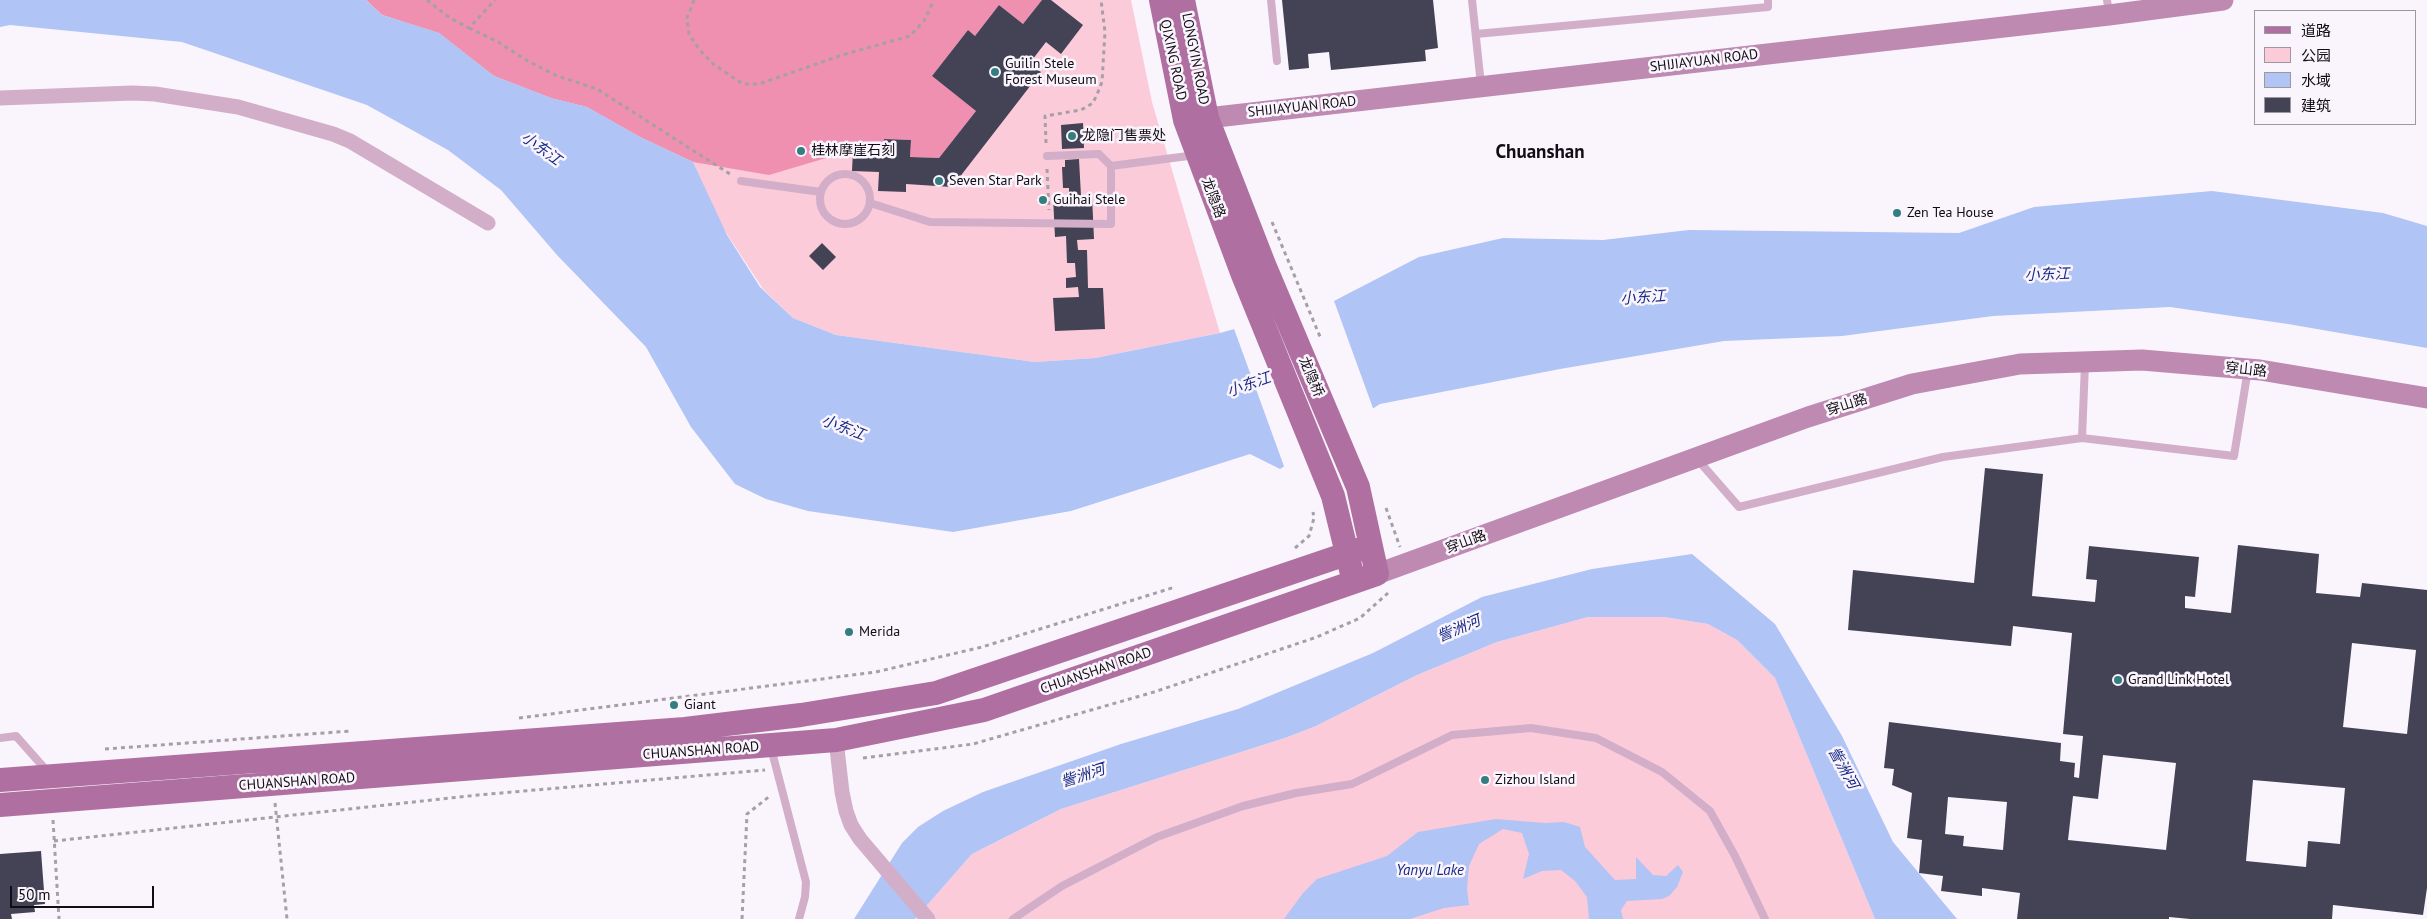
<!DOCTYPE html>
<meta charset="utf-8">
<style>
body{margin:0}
#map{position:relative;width:2427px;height:919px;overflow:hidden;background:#faf4fd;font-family:"PT Sans","Noto Sans SC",sans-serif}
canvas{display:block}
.legend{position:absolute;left:2254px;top:10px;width:162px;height:115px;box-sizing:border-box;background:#faf4fd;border:1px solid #9d98a0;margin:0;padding:6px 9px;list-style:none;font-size:15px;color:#120d14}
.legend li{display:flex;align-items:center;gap:10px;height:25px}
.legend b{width:25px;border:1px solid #9d98a0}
.scale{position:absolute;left:10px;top:886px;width:144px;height:22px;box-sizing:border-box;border:2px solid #120d14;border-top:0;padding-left:6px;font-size:15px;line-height:18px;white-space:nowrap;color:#120d14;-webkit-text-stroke:4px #faf4fd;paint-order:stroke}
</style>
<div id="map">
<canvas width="2427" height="919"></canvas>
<ul class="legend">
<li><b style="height:6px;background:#af70a1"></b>道路</li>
<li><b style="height:14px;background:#fccbda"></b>公园</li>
<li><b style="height:14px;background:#b0c4f5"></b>水域</li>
<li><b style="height:14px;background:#444255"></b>建筑</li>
</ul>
<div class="scale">50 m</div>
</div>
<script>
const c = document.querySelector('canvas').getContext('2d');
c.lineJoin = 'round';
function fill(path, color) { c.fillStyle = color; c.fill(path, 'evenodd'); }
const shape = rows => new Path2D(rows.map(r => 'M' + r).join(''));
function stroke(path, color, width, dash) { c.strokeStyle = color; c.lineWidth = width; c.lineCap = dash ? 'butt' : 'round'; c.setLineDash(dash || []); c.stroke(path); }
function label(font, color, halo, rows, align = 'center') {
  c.font = font + ' "PT Sans","Noto Sans SC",sans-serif'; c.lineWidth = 5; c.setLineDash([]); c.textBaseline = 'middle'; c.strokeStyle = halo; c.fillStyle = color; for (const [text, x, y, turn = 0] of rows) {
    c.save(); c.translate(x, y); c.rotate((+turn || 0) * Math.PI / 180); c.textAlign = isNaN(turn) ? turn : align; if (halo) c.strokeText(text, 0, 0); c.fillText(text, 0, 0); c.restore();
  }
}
fill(shape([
 [366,0,1131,0,1152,102,1220,333,1095,358,1035,362,836,335,793,318,763,289,721,225,693,162,640,137,494,76],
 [1588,617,1664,617,1708,624,1737,640,1775,678,1875,919,915,919,972,854,1061,809,1285,738,1316,726,1417,675,1497,642]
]), '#fccbda');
fill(shape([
 [366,0,1042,0,1023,24,999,5,975,36,968,30,932,76,976,111,939,158,910,157,911,140,884,139,883,151,853,150,769,175,693,162,640,137,587,107,551,98,494,76,439,33,382,15]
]), '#f090b1');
fill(shape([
 [0,0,366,0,382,15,439,33,494,76,551,98,587,107,640,137,693,162,727,235,760,287,793,318,836,335,1035,362,1095,358,1220,333,1332,302,1419,257,1503,238,1603,240,1689,230,1959,233,2034,207,2212,191,2383,213,2427,226,2427,348,2288,324,2170,307,1993,316,1842,336,1724,341,1560,369,1380,404,1280,469,1250,454,1071,511,953,532,808,511,766,499,735,484,691,427,646,347,557,255,501,190,448,150,367,105,182,42,10,25,0,27],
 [1692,554,1775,624,1842,736,1893,842,1957,919,1875,919,1775,678,1737,640,1708,624,1664,617,1588,617,1497,642,1417,675,1316,726,1285,738,1061,809,972,854,915,919,854,919,902,843,918,827,943,811,983,792,1121,744,1238,709,1373,653,1482,597,1592,569],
 [1496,819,1545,823,1564,822,1580,827,1585,847,1615,880,1636,879,1636,857,1653,875,1666,876,1678,865,1683,872,1677,887,1669,896,1662,899,1627,901,1621,910,1623,919,1589,919,1587,897,1575,881,1561,870,1542,871,1523,879,1529,854,1522,833,1503,829,1479,844,1469,866,1467,889,1469,905,1444,908,1410,919,1284,919,1303,893,1317,879,1387,856,1418,832]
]), '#b0c4f5');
fill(shape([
 [1333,298,1374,411,1285,469,1233,326]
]), '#faf4fd');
fill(shape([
 [1042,0,1051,0,1083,25,1061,54,1046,42,1029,64,1041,72,952,187,906,184,906,192,878,191,879,172,852,171,853,150,883,151,884,139,911,140,910,157,939,158,976,111,932,76,968,30,975,36,999,5,1023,24],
 [1282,0,1433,0,1438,48,1425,50,1426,61,1331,70,1329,52,1308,54,1309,68,1289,70],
 [1083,123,1084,148,1062,149,1061,125],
 [1079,159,1081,196,1092,196,1094,239,1077,240,1078,250,1087,250,1088,288,1103,288,1105,329,1055,331,1053,298,1079,297,1078,287,1066,288,1066,278,1076,277,1075,263,1067,263,1066,236,1055,237,1053,197,1069,196,1069,188,1063,188,1062,167,1065,167,1065,160],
 [822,243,836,257,823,270,809,256],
 [1985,468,2043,474,2032,596,2095,602,2097,580,2086,579,2089,546,2199,557,2195,597,2185,596,2185,608,2231,613,2238,545,2319,554,2316,593,2360,597,2362,583,2427,590,2427,888,2423,915,2333,905,2332,919,2190,919,2169,917,2169,919,2017,919,2020,893,1982,888,1982,896,1941,891,1943,876,1919,873,1922,840,1907,838,1912,793,1892,785,1894,769,1884,768,1889,722,2061,743,2060,761,2075,763,2074,777,2079,778,2083,736,2063,734,2072,633,2013,626,2011,646,1848,630,1853,570,1974,583],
 [2352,643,2416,650,2407,734,2343,727],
 [2103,755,2176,763,2166,850,2068,840,2073,796,2098,799],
 [2253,780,2345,788,2340,844,2308,841,2306,867,2246,861],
 [1948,797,2007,802,2003,850,1963,846,1964,836,1945,834],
 [41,851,45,904,34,905,35,912,11,914,12,919,0,919,0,854]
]), '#444255');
stroke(shape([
 [427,0,450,18,469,28,495,0],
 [694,0,687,18,689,34,699,49,713,64,743,84,759,84,842,55,910,36,924,21,934,0],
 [469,28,498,42,526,60,555,75,597,89,730,174],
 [1046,143,1045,116,1081,110,1093,103,1098,92,1102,82,1105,32,1101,0],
 [1047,169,1049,210],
 [1272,222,1321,339],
 [1386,508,1400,547],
 [1295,548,1309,536,1314,518,1313,512],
 [519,718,876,672,982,647,1175,587],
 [105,749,351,731],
 [863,758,973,744,1154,692,1317,637,1360,618,1388,593],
 [275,803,287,919],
 [53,820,59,919],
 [54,841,478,795,765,770],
 [742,919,747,814,770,796]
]), '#a59fa8', 3, [4, 4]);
stroke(shape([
 [1271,0,1277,61],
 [1472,0,1481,85],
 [2107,0,2109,13],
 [1476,34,1768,7,1768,0],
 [1047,156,1099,154,1111,166],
 '820 199a25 25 0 1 1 50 0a25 25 0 1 1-50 0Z',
 [741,181,821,192],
 [870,203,930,222,1111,224,1111,166,1196,155],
 [2085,364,2082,438,2234,456,2248,369],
 [1698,460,1739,507,1943,457,2082,438],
 [0,738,16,736,47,771],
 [771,748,806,882,805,897,799,919],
 [1013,919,1062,886,1157,837,1243,806,1296,793,1352,784,1452,735,1531,728,1596,738,1662,772,1710,811,1735,856,1765,919]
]), '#d2aec9', 8);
stroke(shape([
 [0,98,132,93,155,94,238,107,333,134,350,141,488,223],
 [836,740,842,792,846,811,851,825,860,839,928,919]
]), '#d2aec9', 15);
stroke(shape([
 [1190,120,2109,15,2223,0],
 [1377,574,1808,417,1912,384,2020,364,2142,360,2260,370,2427,398]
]), '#be8ab2', 21);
stroke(shape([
 [1161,0,1185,120,1243,275,1333,496,1351,570],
 [0,780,685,729,801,715,936,693,1370,546],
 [0,805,836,740,984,710,1377,574,1358,487,1265,267,1207,118,1183,0]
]), '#af70a1', 24);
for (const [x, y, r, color] of [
 [995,72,5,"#347d81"],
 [1072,136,5,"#347d81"],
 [801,151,5,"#347d81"],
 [939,181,5,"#347d81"],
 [1043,200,5,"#347d81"],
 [1897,213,5,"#347d81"],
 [849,632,5,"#347d81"],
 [2118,680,5,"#347d81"],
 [674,705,5,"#347d81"],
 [1485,780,5,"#347d81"]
]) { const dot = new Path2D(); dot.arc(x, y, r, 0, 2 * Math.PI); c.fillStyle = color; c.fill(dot); stroke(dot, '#faf4fd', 2); }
label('14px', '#120d14', '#faf4fd', [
 ["LONGYIN ROAD",1195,59,79],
 ["QIXING ROAD",1173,60,78],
 ["SHIJIAYUAN ROAD",1704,61,-7],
 ["SHIJIAYUAN ROAD",1302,107,-6],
 ["龙隐路",1213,198,69],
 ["穿山路",2246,370,6],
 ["龙隐桥",1311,377,67],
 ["穿山路",1847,405,-18],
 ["穿山路",1466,542,-20],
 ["CHUANSHAN ROAD",1096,671,-19],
 ["CHUANSHAN ROAD",701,751,-4],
 ["CHUANSHAN ROAD",297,782,-4]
]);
label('14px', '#120d14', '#faf4fd', [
 ["Guilin Stele",1005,64],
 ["Forest Museum",1005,80],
 ["龙隐门售票处",1082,136],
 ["桂林摩崖石刻",811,151],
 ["Seven Star Park",949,181],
 ["Guihai Stele",1053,200],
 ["Zen Tea House",1907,213],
 ["Merida",859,632],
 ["Grand Link Hotel",2128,680],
 ["Giant",684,705],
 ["Zizhou Island",1495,780]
], 'left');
label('italic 15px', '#162a84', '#faf4fd', [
 ["小东江",541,149,36],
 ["小东江",2047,275,-2],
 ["小东江",1643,298,-4],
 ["小东江",1249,385,-19],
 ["小东江",843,428,21],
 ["訾洲河",1459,629,-23],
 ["訾洲河",1843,768,61],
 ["訾洲河",1083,776,-18],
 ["Yanyu Lake",1430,871]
]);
label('bold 19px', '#120d14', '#faf4fd', [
 ["Chuanshan",1540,153]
]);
</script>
